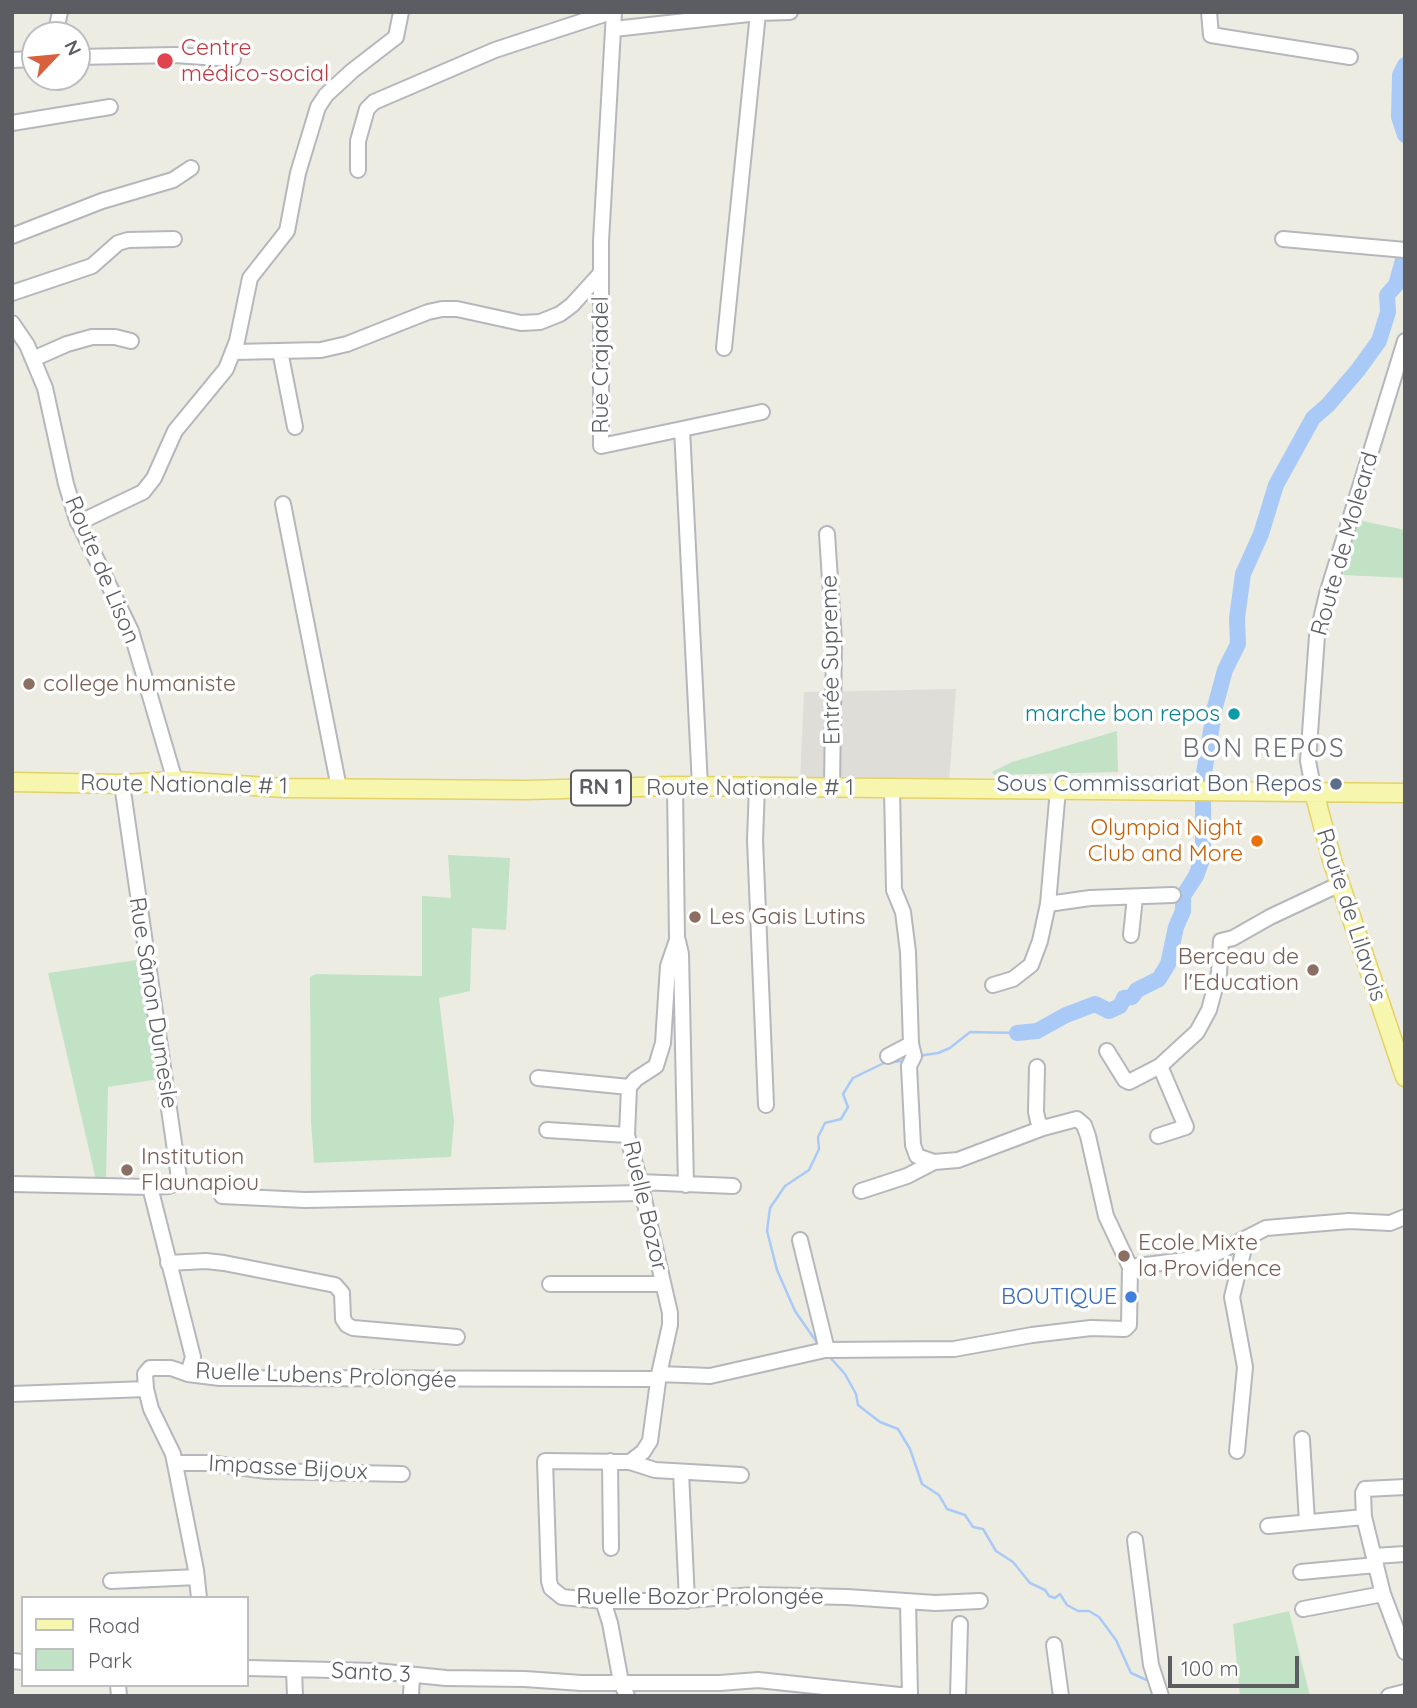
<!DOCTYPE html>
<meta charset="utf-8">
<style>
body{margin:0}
#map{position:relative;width:1417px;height:1708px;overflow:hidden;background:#ecece3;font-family:Quicksand,sans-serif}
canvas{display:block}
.frame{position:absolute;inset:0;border:14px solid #5b5d62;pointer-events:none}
.legend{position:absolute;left:21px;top:1596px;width:228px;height:91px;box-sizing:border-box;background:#fff;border:2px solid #bdbec0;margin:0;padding:9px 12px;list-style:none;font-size:21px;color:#5b5d62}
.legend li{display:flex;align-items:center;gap:14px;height:35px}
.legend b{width:35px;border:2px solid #bdbec0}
.north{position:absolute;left:21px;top:21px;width:70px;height:70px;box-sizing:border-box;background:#fff;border:2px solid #bdbec0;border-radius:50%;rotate:64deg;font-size:19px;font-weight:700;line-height:28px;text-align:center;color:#5b5d62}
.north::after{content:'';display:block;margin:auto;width:24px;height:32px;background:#d8603d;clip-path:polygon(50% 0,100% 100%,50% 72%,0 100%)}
.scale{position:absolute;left:1168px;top:1656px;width:131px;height:32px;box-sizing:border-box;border:4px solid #5b5d62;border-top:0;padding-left:9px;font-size:21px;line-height:24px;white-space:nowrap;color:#5b5d62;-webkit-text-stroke:5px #fff;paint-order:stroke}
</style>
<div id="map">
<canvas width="1417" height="1708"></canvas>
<div class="frame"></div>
<ul class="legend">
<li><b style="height:9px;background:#f7f6ae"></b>Road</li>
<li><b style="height:19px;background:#c2e2c6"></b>Park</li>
</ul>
<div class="north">N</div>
<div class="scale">100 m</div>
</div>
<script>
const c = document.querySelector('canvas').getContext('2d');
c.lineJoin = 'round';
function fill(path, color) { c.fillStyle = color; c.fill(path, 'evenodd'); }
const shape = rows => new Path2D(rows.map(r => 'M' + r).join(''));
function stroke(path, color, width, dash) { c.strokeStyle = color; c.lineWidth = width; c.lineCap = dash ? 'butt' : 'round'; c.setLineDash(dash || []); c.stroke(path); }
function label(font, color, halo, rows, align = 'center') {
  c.font = font + ' Quicksand,sans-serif'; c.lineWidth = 7; c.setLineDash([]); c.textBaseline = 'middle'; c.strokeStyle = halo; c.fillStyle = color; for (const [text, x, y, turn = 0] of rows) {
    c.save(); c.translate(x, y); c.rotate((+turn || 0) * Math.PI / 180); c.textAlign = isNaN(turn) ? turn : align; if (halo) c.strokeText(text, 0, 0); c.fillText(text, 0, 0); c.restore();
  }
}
fill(shape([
 [956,689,949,782,800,781,804,692]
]), '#deddd7');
fill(shape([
 [1358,520,1405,530,1405,578,1343,575],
 [1117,731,1118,772,994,775,992,772,1012,762],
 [448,855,510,858,506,930,472,928,470,991,439,998,454,1122,451,1157,314,1163,311,1121,310,977,316,974,422,976,422,896,451,898],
 [137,960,159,1079,108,1087,106,1180,96,1180,48,973],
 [1289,1611,1310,1696,1240,1696,1233,1624]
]), '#c2e2c6');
stroke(shape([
 [918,1056,938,1053,950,1048,970,1032,1017,1033],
 [892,1062,906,1061],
 [820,1347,795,1311,777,1270,767,1231,770,1208,785,1186,809,1170,819,1149,818,1137,825,1123,841,1119,848,1107,843,1094,853,1078,886,1062],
 [827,1354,845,1374,856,1394,858,1405,880,1422,898,1429,910,1449,922,1484,939,1495,947,1509,965,1515,973,1527,983,1529,996,1551,1013,1562,1030,1583,1045,1590,1049,1596,1055,1598,1060,1594,1067,1605,1078,1611,1089,1611,1099,1617,1116,1640,1131,1673,1151,1682]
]), '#a9caf7', 2.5);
stroke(shape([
 [1405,65,1400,75,1399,117,1405,135],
 [1017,1033,1037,1031,1066,1015,1095,1004,1109,1011,1120,1006,1124,998,1132,997,1137,990,1159,979,1168,964,1176,927,1183,911,1183,896,1196,876,1203,857,1203,779,1215,707,1225,670,1238,644,1237,618,1243,574,1261,534,1276,485,1313,418,1328,405,1358,370,1379,341,1388,312,1387,295,1396,285,1405,253]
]), '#a9caf7', 16);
const minor = shape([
 [614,12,601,241,601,446,682,429,700,786],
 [1209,12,1211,35,1350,57],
 [614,29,758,13,790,12],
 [55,35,60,12],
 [77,57,175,55,233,59],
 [12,60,35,59],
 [12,123,110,107],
 [358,170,358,141,367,109,374,102,495,50,611,12],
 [12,236,102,201,173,180,191,168],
 [1283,239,1405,250],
 [12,293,92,266,118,243,128,240,174,239],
 [12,323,27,345,45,388,66,484,76,517,131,631,175,781],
 [724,348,758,13],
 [280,351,295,427],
 [234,352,321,350,347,344,428,312,442,309,457,309,521,323,540,322,560,314,572,305,601,273],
 [33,359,67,344,92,337,115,337,131,341],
 [682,429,762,412],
 [283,504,339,788],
 [78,523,143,492,154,478,175,431,226,369,237,341,250,278,287,231,298,173,318,107,326,95,352,71,396,37,401,12],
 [827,534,834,641,832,787],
 [675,786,677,940,668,966,663,1043,656,1066,636,1079,629,1087,627,1135,640,1182,670,1313,670,1325,659,1374,650,1441,643,1452,630,1462,545,1461,549,1581,551,1588,562,1597,603,1601,675,1601,754,1595,847,1597,935,1603,980,1601],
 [757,787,755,840,766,1105],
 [1314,792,1308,761,1317,636,1327,594,1405,341],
 [1048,904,1090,898,1173,895],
 [1131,935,1135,897],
 [678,941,681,954,686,1185],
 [993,985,1013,979,1031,965,1040,941,1048,904,1058,789],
 [911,1044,914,1056,909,1066,913,1145,917,1156,934,1162,958,1160,1043,1128,1077,1119,1084,1125,1088,1136,1106,1216,1130,1267],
 [1107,1051,1125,1080,1129,1082,1160,1066],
 [888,1056,911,1044,908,952,903,912,894,890,892,788],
 [1037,1067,1036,1112,1038,1121,1043,1128],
 [538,1078,629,1087],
 [547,1130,627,1135],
 [1158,1136,1186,1127,1160,1066,1197,1032,1209,1010,1219,973,1221,941,1233,938,1270,917,1340,884],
 [640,1182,733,1186],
 [12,1184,150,1187,169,1186,174,1184,179,1178,122,784],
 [150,1187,193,1357,188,1374],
 [861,1191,907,1176,934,1162],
 [222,1196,305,1200,642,1193],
 [800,1240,827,1350],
 [168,1263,206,1261,224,1263,335,1285,342,1293,343,1319,347,1325,353,1328,457,1337],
 [550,1284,663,1284],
 [659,1374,710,1376,825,1350,954,1349,1032,1335,1091,1328,1125,1329,1129,1325,1130,1267,1209,1257,1266,1228,1349,1221,1390,1223,1405,1217],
 [12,1394,146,1389],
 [1302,1439,1307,1522],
 [1237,1451,1245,1367,1232,1297,1246,1240],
 [610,1461,611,1548],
 [630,1462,655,1470,741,1475],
 [175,1463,209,1463,267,1471,402,1474],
 [681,1472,687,1601],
 [1364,1517,1363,1493,1365,1489,1405,1487],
 [1268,1526,1364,1517,1383,1594,1405,1652],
 [1135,1540,1151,1665,1161,1696],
 [1374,1556,1405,1554],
 [1301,1572,1376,1565],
 [111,1581,197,1577],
 [199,1598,196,1570,173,1454,151,1409,146,1389,145,1374,150,1368,171,1368,188,1374,220,1378,658,1379],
 [603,1601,610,1623,621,1682,627,1696],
 [908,1602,910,1696],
 [1303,1609,1383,1594],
 [1054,1645,1061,1696],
 [12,1661,23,1662],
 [247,1668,376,1671,446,1678,525,1679,581,1683,720,1683,758,1680,909,1696],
 [294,1670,295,1696],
 [118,1685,119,1696],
 [411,1696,412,1675],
 [958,1696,960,1624],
 [1389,1696,1405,1692]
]);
const major = shape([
 [12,782,122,784,175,781,285,788,526,790,675,786,1405,793],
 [1314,792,1332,860,1405,1077]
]);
stroke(minor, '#b5b7bc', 18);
stroke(major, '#e4d265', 21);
stroke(minor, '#fff', 14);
stroke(major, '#f7f6ae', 18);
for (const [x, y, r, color] of [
 [165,61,9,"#e0444e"],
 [29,684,7,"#8d6e63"],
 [1234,714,7,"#0f9aa8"],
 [1336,784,7,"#5c6f8a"],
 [1257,841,7,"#e8710a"],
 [695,917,7,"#8d6e63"],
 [1313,970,7,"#8d6e63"],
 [127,1170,7,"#8d6e63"],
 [1124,1256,7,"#8d6e63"],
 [1131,1297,7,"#3f7fe0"]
]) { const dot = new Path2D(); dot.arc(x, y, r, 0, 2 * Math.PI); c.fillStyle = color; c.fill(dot); stroke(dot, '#fff', 2.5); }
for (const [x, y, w] of [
 [601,788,60]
]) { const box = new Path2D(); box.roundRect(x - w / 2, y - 17.5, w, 35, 5); c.fillStyle = '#fff'; c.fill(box); stroke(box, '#5b5d62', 2); }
label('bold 21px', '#5b5d62', null, [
 ["RN 1",601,788]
]);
label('23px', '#be3a42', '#fff', [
 ["Centre",181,48],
 ["médico-social",181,74]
], 'left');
label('23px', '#5b5d62', '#fff', [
 ["Rue Crajadel",601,365,-90],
 ["Route de Moleard",1345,544,-74],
 ["Route de Lison",102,570,67],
 ["Entrée Supreme",831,660,-91],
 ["Route Nationale # 1",184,785,1],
 ["Route Nationale # 1",750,788],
 ["Route de Lilavois",1351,915,72],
 ["Rue Sânon Dumesle",153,1003,81],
 ["Ruelle Bozor",645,1206,77],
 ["Ruelle Lubens Prolongée",326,1376,2],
 ["Impasse Bijoux",288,1468,3],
 ["Ruelle Bozor Prolongée",700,1597],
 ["Santo 3",371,1673,3]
]);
label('23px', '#785e54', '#fff', [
 ["college humaniste",43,684],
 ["Les Gais Lutins",709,917],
 ["Berceau de",1299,957,"right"],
 ["l'Education",1299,983,"right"],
 ["Institution",141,1157],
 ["Flaunapiou",141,1183],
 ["Ecole Mixte",1138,1243],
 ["la Providence",1138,1269]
], 'left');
label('23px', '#0d838f', '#fff', [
 ["marche bon repos",1220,714]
], 'right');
label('23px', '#4e5e75', '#fff', [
 ["Sous Commissariat Bon Repos",1322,784]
], 'right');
label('23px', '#c56008', '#fff', [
 ["Olympia Night",1243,828],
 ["Club and More",1243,854]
], 'right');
label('23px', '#366cbe', '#fff', [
 ["BOUTIQUE",1117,1297]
], 'right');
c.letterSpacing = '2px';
label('26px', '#6c6f74', '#fff', [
 ["BON REPOS",1264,749]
]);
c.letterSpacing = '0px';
</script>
